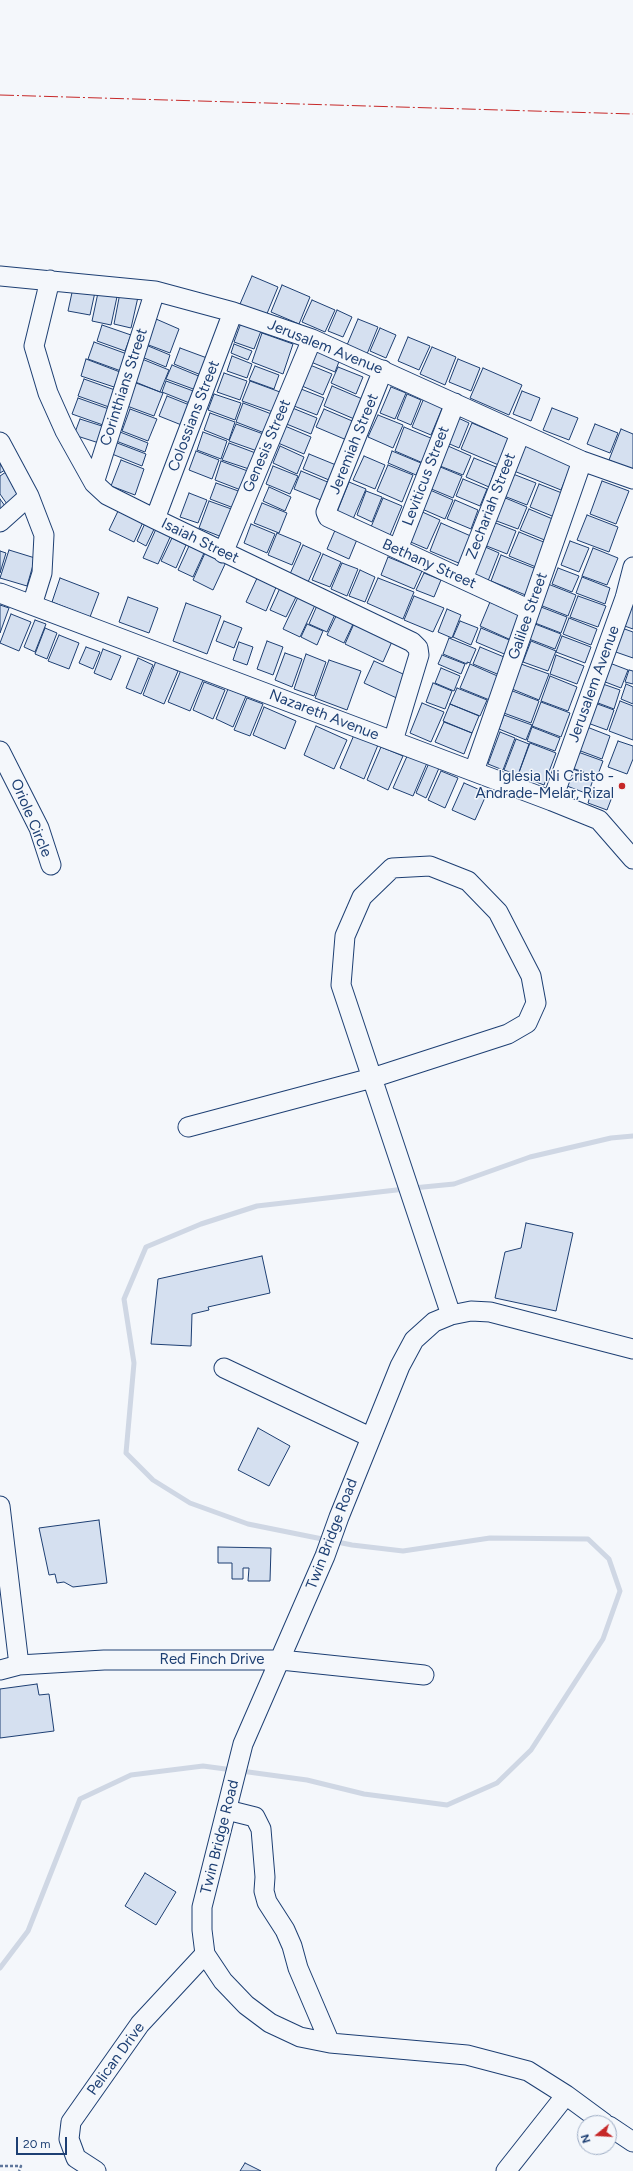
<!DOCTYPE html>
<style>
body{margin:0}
#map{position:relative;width:633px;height:2171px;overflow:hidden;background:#f4f7fb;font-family:Figtree,sans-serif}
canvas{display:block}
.north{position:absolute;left:577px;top:2115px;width:40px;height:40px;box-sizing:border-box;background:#f4f7fb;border:1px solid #9eadc5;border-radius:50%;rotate:252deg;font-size:11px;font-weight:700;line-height:16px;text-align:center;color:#1d3f73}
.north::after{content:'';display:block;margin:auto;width:14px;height:18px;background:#c62828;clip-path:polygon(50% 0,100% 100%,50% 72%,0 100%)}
.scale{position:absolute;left:16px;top:2137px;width:51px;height:18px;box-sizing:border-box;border:2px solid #1d3f73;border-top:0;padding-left:5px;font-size:12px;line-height:14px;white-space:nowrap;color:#1d3f73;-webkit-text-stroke:3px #f4f7fb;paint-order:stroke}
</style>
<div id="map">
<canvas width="633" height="2171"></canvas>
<div class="north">N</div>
<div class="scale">20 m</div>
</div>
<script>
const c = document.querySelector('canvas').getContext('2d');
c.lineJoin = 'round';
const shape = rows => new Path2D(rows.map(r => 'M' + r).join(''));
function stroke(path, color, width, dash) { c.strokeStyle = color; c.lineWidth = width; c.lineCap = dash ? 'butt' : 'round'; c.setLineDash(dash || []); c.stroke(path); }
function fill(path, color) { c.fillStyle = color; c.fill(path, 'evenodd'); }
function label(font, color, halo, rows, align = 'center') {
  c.font = font + ' Figtree,sans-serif'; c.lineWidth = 3; c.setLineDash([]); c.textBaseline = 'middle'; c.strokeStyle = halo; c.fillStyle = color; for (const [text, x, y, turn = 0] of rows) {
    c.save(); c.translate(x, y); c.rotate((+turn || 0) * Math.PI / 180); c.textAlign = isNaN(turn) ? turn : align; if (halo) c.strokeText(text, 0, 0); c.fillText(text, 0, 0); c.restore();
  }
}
stroke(shape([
 [413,1188,454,1184,530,1157,611,1138,633,1136],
 [241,1771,307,1780,364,1794,447,1805,497,1783,531,1750,603,1639,620,1591,609,1559,588,1539,490,1538,403,1551,352,1545,248,1524,190,1503,153,1480,126,1453,134,1363,124,1299,146,1247,201,1224,257,1206,405,1189],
 [0,1968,28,1931,80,1799,131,1775,203,1766,233,1770]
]), '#cfd7e4', 5);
const building = shape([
 [252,276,278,287,266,316,240,304,252,276],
 [282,285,310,297,299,324,271,312,282,285],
 [73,288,95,292,90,315,68,311,73,288],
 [99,288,118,292,111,325,92,321,99,288],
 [120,293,138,297,131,328,114,324,120,293],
 [312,300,335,310,325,332,302,322,312,300],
 [337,310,352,317,343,337,328,331,337,310],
 [156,319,179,329,170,353,146,344,156,319],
 [358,319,378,327,367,354,347,345,358,319],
 [241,323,261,331,254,349,234,342,241,323],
 [102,325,131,335,125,351,97,341,102,325],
 [380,328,396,335,386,358,370,351,380,328],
 [262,333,293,344,283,374,252,362,262,333],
 [408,337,430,346,419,370,398,361,408,337],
 [94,342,127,354,121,371,88,359,94,342],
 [141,343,170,355,166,367,137,355,141,343],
 [234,344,252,351,248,360,231,353,234,344],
 [432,347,456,357,445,385,420,374,432,347],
 [180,348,207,358,201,375,174,364,180,348],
 [316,349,340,359,335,372,311,362,316,349],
 [232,356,252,364,247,378,227,371,232,356],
 [86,359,120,372,114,387,81,376,86,359],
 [142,359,169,370,160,392,133,381,142,359],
 [458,359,480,368,471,391,449,382,458,359],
 [172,365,201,377,196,390,166,379,172,365],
 [310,365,332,374,323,395,302,386,310,365],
 [255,366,279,375,274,389,249,380,255,366],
 [338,367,363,377,356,394,331,383,338,367],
 [483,368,522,385,509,415,470,398,483,368],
 [224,373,247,381,240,400,217,392,224,373],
 [84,379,115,390,109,407,78,396,84,379],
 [166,381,196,392,192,404,162,392,166,381],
 [250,381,280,392,273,412,242,401,250,381],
 [136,383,163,393,154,416,127,406,136,383],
 [332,386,367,401,359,421,324,406,332,386],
 [391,387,406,393,395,419,380,413,391,387],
 [301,389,324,398,317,415,294,406,301,389],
 [522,391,540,398,531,421,513,414,522,391],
 [214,394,241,403,235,420,208,410,214,394],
 [407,394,421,400,411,425,397,419,407,394],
 [167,396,197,408,189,428,159,416,167,396],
 [78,398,109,409,103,425,72,414,78,398],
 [424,398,443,406,431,435,412,427,424,398],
 [243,403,274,415,267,434,236,422,243,403],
 [290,407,317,418,311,434,284,423,290,407],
 [552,408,578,418,569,440,543,430,552,408],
 [130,409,157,419,148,441,122,431,130,409],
 [324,409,357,423,349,441,316,427,324,409],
 [210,413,235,422,229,440,204,430,210,413],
 [378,415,403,425,393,448,368,437,378,415],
 [456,417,469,423,459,448,445,442,456,417],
 [80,419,105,427,99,443,74,435,80,419],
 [472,423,512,440,501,466,461,449,472,423],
 [236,424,266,435,260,452,229,441,236,424],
 [595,424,618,433,610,453,587,444,595,424],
 [285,426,311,437,304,454,278,443,285,426],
 [404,427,433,439,423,463,395,451,404,427],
 [621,429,633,434,633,470,609,460,621,429],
 [120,432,148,443,145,452,116,441,120,432],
 [203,432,227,441,221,459,197,450,203,432],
 [112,441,146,454,142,466,107,452,112,441],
 [229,443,261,455,255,471,222,460,229,443],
 [525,444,572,463,561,490,514,471,525,444],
 [280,446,304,457,297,474,273,463,280,446],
 [448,446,471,456,463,475,440,466,448,446],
 [196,451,219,460,212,479,189,470,196,451],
 [392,451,421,463,416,475,388,463,392,451],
 [309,454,336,465,329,480,303,469,309,454],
 [364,456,385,465,375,489,353,480,364,456],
 [474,458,496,467,489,487,466,477,474,458],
 [121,460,144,469,135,495,111,486,121,460],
 [221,461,253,473,246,492,215,480,221,461],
 [0,464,5,470,0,473,0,464],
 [388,465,413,475,402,502,377,491,388,465],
 [273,466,298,476,290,494,266,484,273,466],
 [438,466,462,476,453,498,429,488,438,466],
 [301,471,330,483,323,501,294,489,301,471],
 [6,472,22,493,7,504,0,494,0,476,6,472],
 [513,474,536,483,527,505,504,496,513,474],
 [463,479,487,489,480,506,456,496,463,479],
 [602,481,629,491,616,524,590,514,602,481],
 [349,482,366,489,353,519,337,512,349,482],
 [216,483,244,493,239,510,210,499,216,483],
 [539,484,567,495,557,518,530,507,539,484],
 [269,487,291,497,285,511,263,501,269,487],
 [430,490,453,500,445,519,422,509,430,490],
 [366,491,382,497,372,522,357,515,366,491],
 [189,493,207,500,198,523,180,517,189,493],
 [503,497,527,507,518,529,494,520,503,497],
 [383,498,402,506,390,535,371,527,383,498],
 [0,499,5,506,0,511,0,499],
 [455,500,478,510,471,529,447,519,455,500],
 [209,501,237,511,227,539,199,528,209,501],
 [262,503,287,513,279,533,254,523,262,503],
 [119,509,144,520,134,542,109,530,119,509],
 [529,509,555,520,547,541,520,530,529,509],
 [418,510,440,520,427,549,406,540,418,510],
 [587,515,618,527,609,552,577,540,587,515],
 [488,520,516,531,507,554,479,543,488,520],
 [146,521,156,525,146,546,137,541,146,521],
 [441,523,473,537,461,564,430,551,441,523],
 [251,524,275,534,267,553,244,543,251,524],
 [336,528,358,537,349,559,327,549,336,528],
 [156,529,171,535,158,564,143,558,156,529],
 [519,532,546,543,536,567,509,556,519,532],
 [277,533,301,543,292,565,268,555,277,533],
 [172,538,186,545,176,568,161,561,172,538],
 [570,541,589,548,579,572,561,565,570,541],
 [303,545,321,553,308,582,290,574,303,545],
 [189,546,204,553,193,577,178,570,189,546],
 [483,546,499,553,488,581,472,574,483,546],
 [593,548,618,558,607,585,582,576,593,548],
 [9,550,35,558,27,586,0,578,9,550],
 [0,551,6,553,0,573,0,551],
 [205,553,226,562,213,590,193,580,205,553],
 [323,554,341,562,330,587,312,580,323,554],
 [501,555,539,570,528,596,491,581,501,555],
 [388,557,422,571,414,589,381,575,388,557],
 [342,563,358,569,347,596,331,589,342,563],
 [558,568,579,576,572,592,552,584,558,568],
 [360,570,375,577,365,602,349,596,360,570],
 [424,573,441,580,434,597,416,590,424,573],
 [258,576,277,585,266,611,246,602,258,576],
 [582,577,610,588,605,604,576,593,582,577],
 [60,578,99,593,90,617,52,602,60,578],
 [378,578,414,592,403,619,367,603,378,578],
 [548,584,576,595,568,616,540,605,548,584],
 [280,588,297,595,286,617,270,610,280,588],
 [633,594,633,629,619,624,633,594],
 [299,595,316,603,300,637,283,629,299,595],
 [414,596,444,608,433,632,404,620,414,596],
 [578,596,606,606,598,627,570,617,578,596],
 [128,597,158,608,149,633,119,622,128,597],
 [319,601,337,610,327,632,309,624,319,601],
 [490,602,521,616,511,640,480,626,490,602],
 [186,603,221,616,207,654,173,641,186,603],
 [0,605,9,608,0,633,0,605],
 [541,607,567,617,561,633,535,623,541,607],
 [447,609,461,615,452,638,438,632,447,609],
 [11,614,31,622,19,651,0,643,11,614],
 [337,614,354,622,344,643,327,635,337,614],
 [569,618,597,629,591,645,563,634,569,618],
 [356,619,394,637,383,662,345,644,356,619],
 [35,620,46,624,35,652,24,647,35,620],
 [224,621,242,628,234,648,216,641,224,621],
 [460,621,478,628,471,645,453,637,460,621],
 [307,624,323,631,317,645,301,637,307,624],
 [535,624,561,634,555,649,529,639,535,624],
 [619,627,633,632,633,658,610,650,619,627],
 [45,628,57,633,47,659,35,654,45,628],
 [481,628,514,642,509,656,476,642,481,628],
 [59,635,79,643,69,669,48,661,59,635],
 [562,636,591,647,585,663,556,652,562,636],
 [449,638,476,649,470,663,467,662,467,664,443,654,449,638],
 [267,641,283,647,273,675,257,669,267,641],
 [531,641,556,651,548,671,523,662,531,641],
 [239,642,253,647,247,665,233,660,239,642],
 [86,647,100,652,93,669,79,663,86,647],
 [480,647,509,659,502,676,473,664,480,647],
 [103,649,121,656,111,680,94,673,103,649],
 [285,653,302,659,292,687,275,680,285,653],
 [306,654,326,662,314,696,294,689,306,654],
 [442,655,465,664,461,674,438,664,442,655],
 [556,655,584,666,577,684,550,674,556,655],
 [138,658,153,665,141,694,126,688,138,658],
 [329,660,361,671,347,710,315,698,329,660],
 [156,661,178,671,164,704,143,695,156,661],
 [374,661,412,678,401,700,364,683,374,661],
 [607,662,628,670,621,688,600,680,607,662],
 [470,664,502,678,492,701,460,688,470,664],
 [521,664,549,674,539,700,512,689,521,664],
 [441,668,460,676,454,691,435,683,441,668],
 [181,670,203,680,190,711,168,702,181,670],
 [629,670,633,671,633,684,625,682,629,670],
 [550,676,577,687,568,711,541,701,550,676],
 [204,682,225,690,213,719,193,710,204,682],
 [597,682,620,690,614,709,590,700,597,682],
 [433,683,452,691,445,709,426,702,433,683],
 [626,684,633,687,633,704,621,699,626,684],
 [457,688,487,700,480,716,450,704,457,688],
 [228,689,246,696,233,727,216,719,228,689],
 [510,690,539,701,531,723,501,712,510,690],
 [247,698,263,704,250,736,234,730,247,698],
 [620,701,633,706,633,740,609,731,620,701],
 [541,702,570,713,561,737,532,726,541,702],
 [592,702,614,710,607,730,585,722,592,702],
 [422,703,444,712,431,742,410,733,422,703],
 [450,704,479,716,472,733,443,721,450,704],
 [264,707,296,721,285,749,253,735,264,707],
 [504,715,532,725,526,740,499,729,504,715],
 [444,722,472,733,464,754,435,742,444,722],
 [316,726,347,740,334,769,304,755,316,726],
 [532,727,560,738,555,751,527,741,532,727],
 [587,727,610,736,602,759,578,750,587,727],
 [500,732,515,738,503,770,488,764,500,732],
 [354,735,378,745,364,779,340,768,354,735],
 [516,739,529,744,518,775,504,770,516,739],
 [618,741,633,746,633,759,627,774,608,767,618,741],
 [530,743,556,753,544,785,518,775,530,743],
 [381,747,403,756,388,790,367,780,381,747],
 [578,752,603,761,597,777,572,768,578,752],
 [408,754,427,763,413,796,393,788,408,754],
 [429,763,439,768,426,798,416,793,429,763],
 [573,769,594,777,588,794,567,786,573,769],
 [441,771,458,778,445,808,428,800,441,771],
 [464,783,487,793,475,820,452,810,464,783],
 [592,790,612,797,607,810,588,803,592,790],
 [526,1223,573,1233,556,1311,495,1298,505,1252,521,1248,526,1223],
 [262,1256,270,1293,208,1307,209,1310,192,1314,191,1346,151,1344,158,1279,262,1256],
 [258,1428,290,1446,269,1486,238,1470,258,1428],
 [99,1520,107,1583,73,1587,64,1582,57,1583,55,1574,49,1575,39,1528,99,1520],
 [218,1547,271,1548,270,1581,248,1581,249,1568,243,1568,243,1579,232,1579,232,1563,218,1563,218,1547],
 [37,1684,39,1695,49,1694,54,1731,0,1738,0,1689,37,1684],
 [145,1873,176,1892,156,1925,125,1906,145,1873],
 [245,2163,261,2171,240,2171,245,2163]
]);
fill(building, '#d5e0f0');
stroke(building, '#1d3f73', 1);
const minor = shape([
 [0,276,155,291,233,312,312,339,582,461,633,479],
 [50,280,34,346,48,393,65,431,94,483,107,495,155,519,412,642,418,648,419,655,393,741],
 [383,370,326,512,328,517,530,610],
 [0,442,29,496,0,522],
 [94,483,155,291],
 [29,496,44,535,42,573,32,605],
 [155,519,233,312],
 [398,549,455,403],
 [223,553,312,339],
 [463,579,520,434],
 [0,593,552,801,599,820,633,859],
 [0,751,39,828,51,865],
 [474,771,582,461],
 [552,801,625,598,633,567],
 [188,1127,372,1078,341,985,345,936,362,897,392,868,430,866,468,881,498,912,531,976,536,1003,527,1023,508,1034,372,1078,451,1315],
 [224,1368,370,1437],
 [0,1506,19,1665],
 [0,1670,19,1665,104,1660,281,1660,424,1675],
 [227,1810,255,1817,261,1829,265,1877,264,1891,267,1902,285,1930,292,1946,298,1968,330,2043],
 [604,2123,566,2095,528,2071,467,2055,330,2043,300,2037,270,2023,246,2005,223,1981,205,1954,202,1930,202,1907,243,1744,325,1556,339,1517,400,1366,414,1340,434,1322,451,1315,471,1311,490,1312,633,1349],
 [609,2126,633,2142],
 [96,2171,76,2158,69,2139,71,2122,140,2024,205,1954],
 [506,2171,566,2095]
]);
stroke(minor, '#1d3f73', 21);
stroke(shape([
 [0,2166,21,2166,19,2171]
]), '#5e769c', 2.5, [3, 2]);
stroke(minor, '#f4f7fb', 19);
stroke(shape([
 [0,95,633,114]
]), '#c62828', 1, [14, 3, 2, 3]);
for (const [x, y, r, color] of [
 [622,786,4,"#c62828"]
]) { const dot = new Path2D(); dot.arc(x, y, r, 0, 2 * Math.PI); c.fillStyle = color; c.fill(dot); stroke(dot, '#f4f7fb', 1.5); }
label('15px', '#1d3f73', '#f4f7fb', [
 ["Jerusalem Avenue",325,347,22],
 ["Corinthians Street",124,387,-72],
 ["Colossians Street",194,416,-69],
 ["Jeremiah Street",354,444,-68],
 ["Genesis Street",267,446,-67],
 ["Leviticus Street",426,476,-69],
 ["Zechariah Street",491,506,-69],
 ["Isaiah Street",200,541,26],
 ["Bethany Street",429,564,24],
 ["Galilee Street",528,616,-71],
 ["Jerusalem Avenue",594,684,-70],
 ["Nazareth Avenue",324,715,21],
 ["Oriole Circle",31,818,67],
 ["Twin Bridge Road",332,1534,-69],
 ["Red Finch Drive",212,1660],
 ["Twin Bridge Road",220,1837,-76],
 ["Pelican Drive",116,2059,-54]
]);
label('15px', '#1d3f73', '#f4f7fb', [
 ["Iglesia Ni Cristo -",614,777],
 ["Andrade-Melar, Rizal",614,794]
], 'right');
</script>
